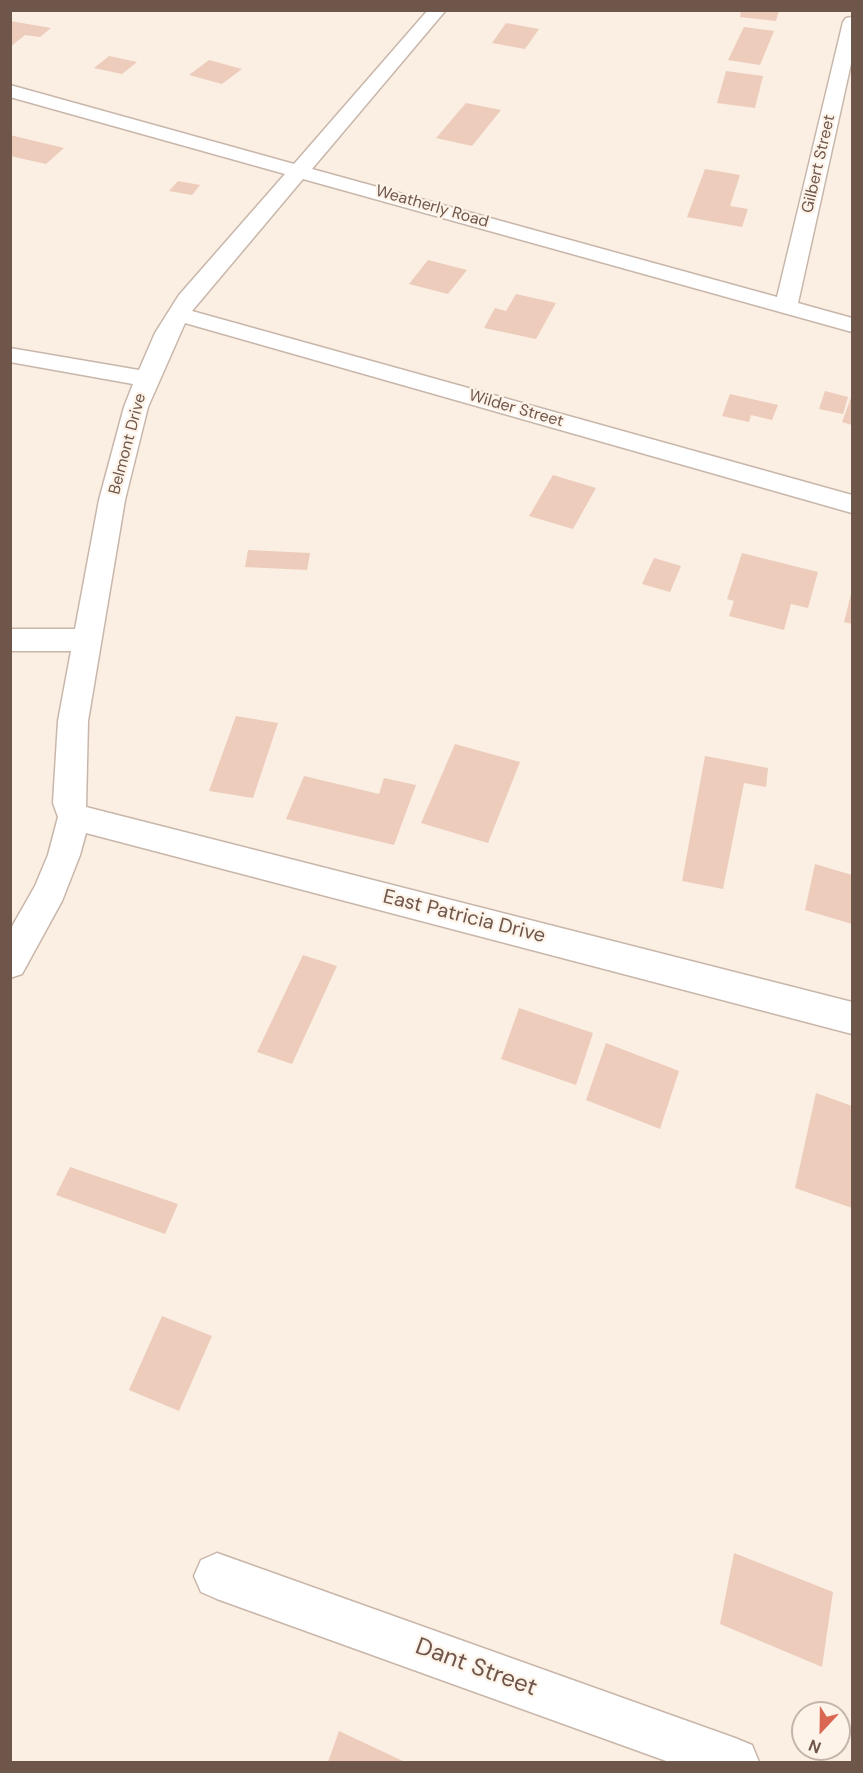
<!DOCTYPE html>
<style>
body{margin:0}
#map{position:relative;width:863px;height:1773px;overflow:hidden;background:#faefe2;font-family:"DM Sans",sans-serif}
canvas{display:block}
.frame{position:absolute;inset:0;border:12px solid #6f564b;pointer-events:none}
.north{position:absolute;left:791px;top:1701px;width:60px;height:60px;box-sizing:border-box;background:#fdf3e8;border:2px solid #c4b4a9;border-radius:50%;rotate:202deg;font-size:16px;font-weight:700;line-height:24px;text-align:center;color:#6f564b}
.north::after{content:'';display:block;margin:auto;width:21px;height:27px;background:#da6751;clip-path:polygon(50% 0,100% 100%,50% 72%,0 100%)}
</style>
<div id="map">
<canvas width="863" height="1773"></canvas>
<div class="frame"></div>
<div class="north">N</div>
</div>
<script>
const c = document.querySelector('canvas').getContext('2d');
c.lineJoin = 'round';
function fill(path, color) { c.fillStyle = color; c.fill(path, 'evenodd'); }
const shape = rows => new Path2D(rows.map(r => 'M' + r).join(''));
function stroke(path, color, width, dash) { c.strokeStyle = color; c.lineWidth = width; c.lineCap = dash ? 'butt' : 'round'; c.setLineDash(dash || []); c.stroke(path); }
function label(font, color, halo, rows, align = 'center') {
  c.font = font + ' "DM Sans",sans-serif'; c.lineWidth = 4.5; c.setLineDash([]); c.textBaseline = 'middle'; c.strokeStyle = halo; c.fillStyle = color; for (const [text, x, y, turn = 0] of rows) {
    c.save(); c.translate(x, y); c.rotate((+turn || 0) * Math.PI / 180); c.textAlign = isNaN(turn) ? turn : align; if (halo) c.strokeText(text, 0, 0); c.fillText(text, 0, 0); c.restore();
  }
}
fill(shape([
 [741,10,779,10,776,21,740,17],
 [10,21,51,28,40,37,25,35,10,47],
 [506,23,539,29,525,49,492,43],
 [744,27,774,31,760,65,728,60],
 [109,56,137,62,122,74,94,68],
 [209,60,242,69,222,84,189,75],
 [726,71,763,76,755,108,717,103],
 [466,103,501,110,472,146,436,138],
 [10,135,64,148,46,164,10,156],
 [705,169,740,175,730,206,748,209,742,227,687,217],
 [178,181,200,185,192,195,169,191],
 [428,260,467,270,448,294,409,284],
 [516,294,556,303,536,339,484,328,495,308,506,311],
 [825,391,848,397,843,414,819,409],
 [730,394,778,405,772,420,751,415,749,422,722,416],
 [852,395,852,425,842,422],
 [553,475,596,488,573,529,529,516],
 [248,550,310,553,307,570,245,567],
 [742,553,818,572,808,608,791,604,784,630,729,616,734,601,727,599],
 [654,558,681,566,670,592,642,584],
 [852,590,852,624,844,622],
 [236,716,278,723,253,798,209,791],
 [455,744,520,762,488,843,421,823],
 [705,756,768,768,766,787,744,783,723,889,682,881],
 [304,776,379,794,384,778,416,785,394,845,286,819],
 [815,864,852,875,852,924,805,910],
 [303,955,337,966,292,1064,257,1052],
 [519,1008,593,1033,576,1085,501,1059],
 [606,1043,679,1071,660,1129,586,1100],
 [816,1093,852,1106,852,1208,795,1188],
 [70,1167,178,1204,165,1234,56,1195],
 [162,1316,212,1336,179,1411,129,1390],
 [734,1553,833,1592,822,1667,720,1624],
 [339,1731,405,1762,328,1762]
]), '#edccbc');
const minor = shape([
 [428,10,446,10,312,169,777,297,843,22,846,18,852,17,852,59,798,303,852,318,852,332,303,179,192,311,852,495,852,513,185,323,148,407,125,500,88,721,86,807,852,1002,852,1034,86,833,80,855,62,901,22,974,10,978,10,930,35,886,48,855,58,817,53,803,58,721,71,651,10,651,10,629,75,629,99,500,124,407,133,384,10,362,10,348,139,370,155,333,179,295,285,174,10,97,10,85,294,164,428,10],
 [217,1553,735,1738,752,1745,759,1762,669,1762,217,1599,201,1592,194,1576,201,1560,217,1553]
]);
stroke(minor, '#c9b6aa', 3);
fill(minor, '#fff');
label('16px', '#6f564b', '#fdf3e8', [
 ["Gilbert Street",819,164,-77],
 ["Weatherly Road",432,207,16],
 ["Wilder Street",516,409,16],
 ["Belmont Drive",128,444,-75]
]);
label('20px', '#6f564b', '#fdf3e8', [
 ["East Patricia Drive",464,917,14]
]);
label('24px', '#6f564b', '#fdf3e8', [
 ["Dant Street",476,1668,20]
]);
</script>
